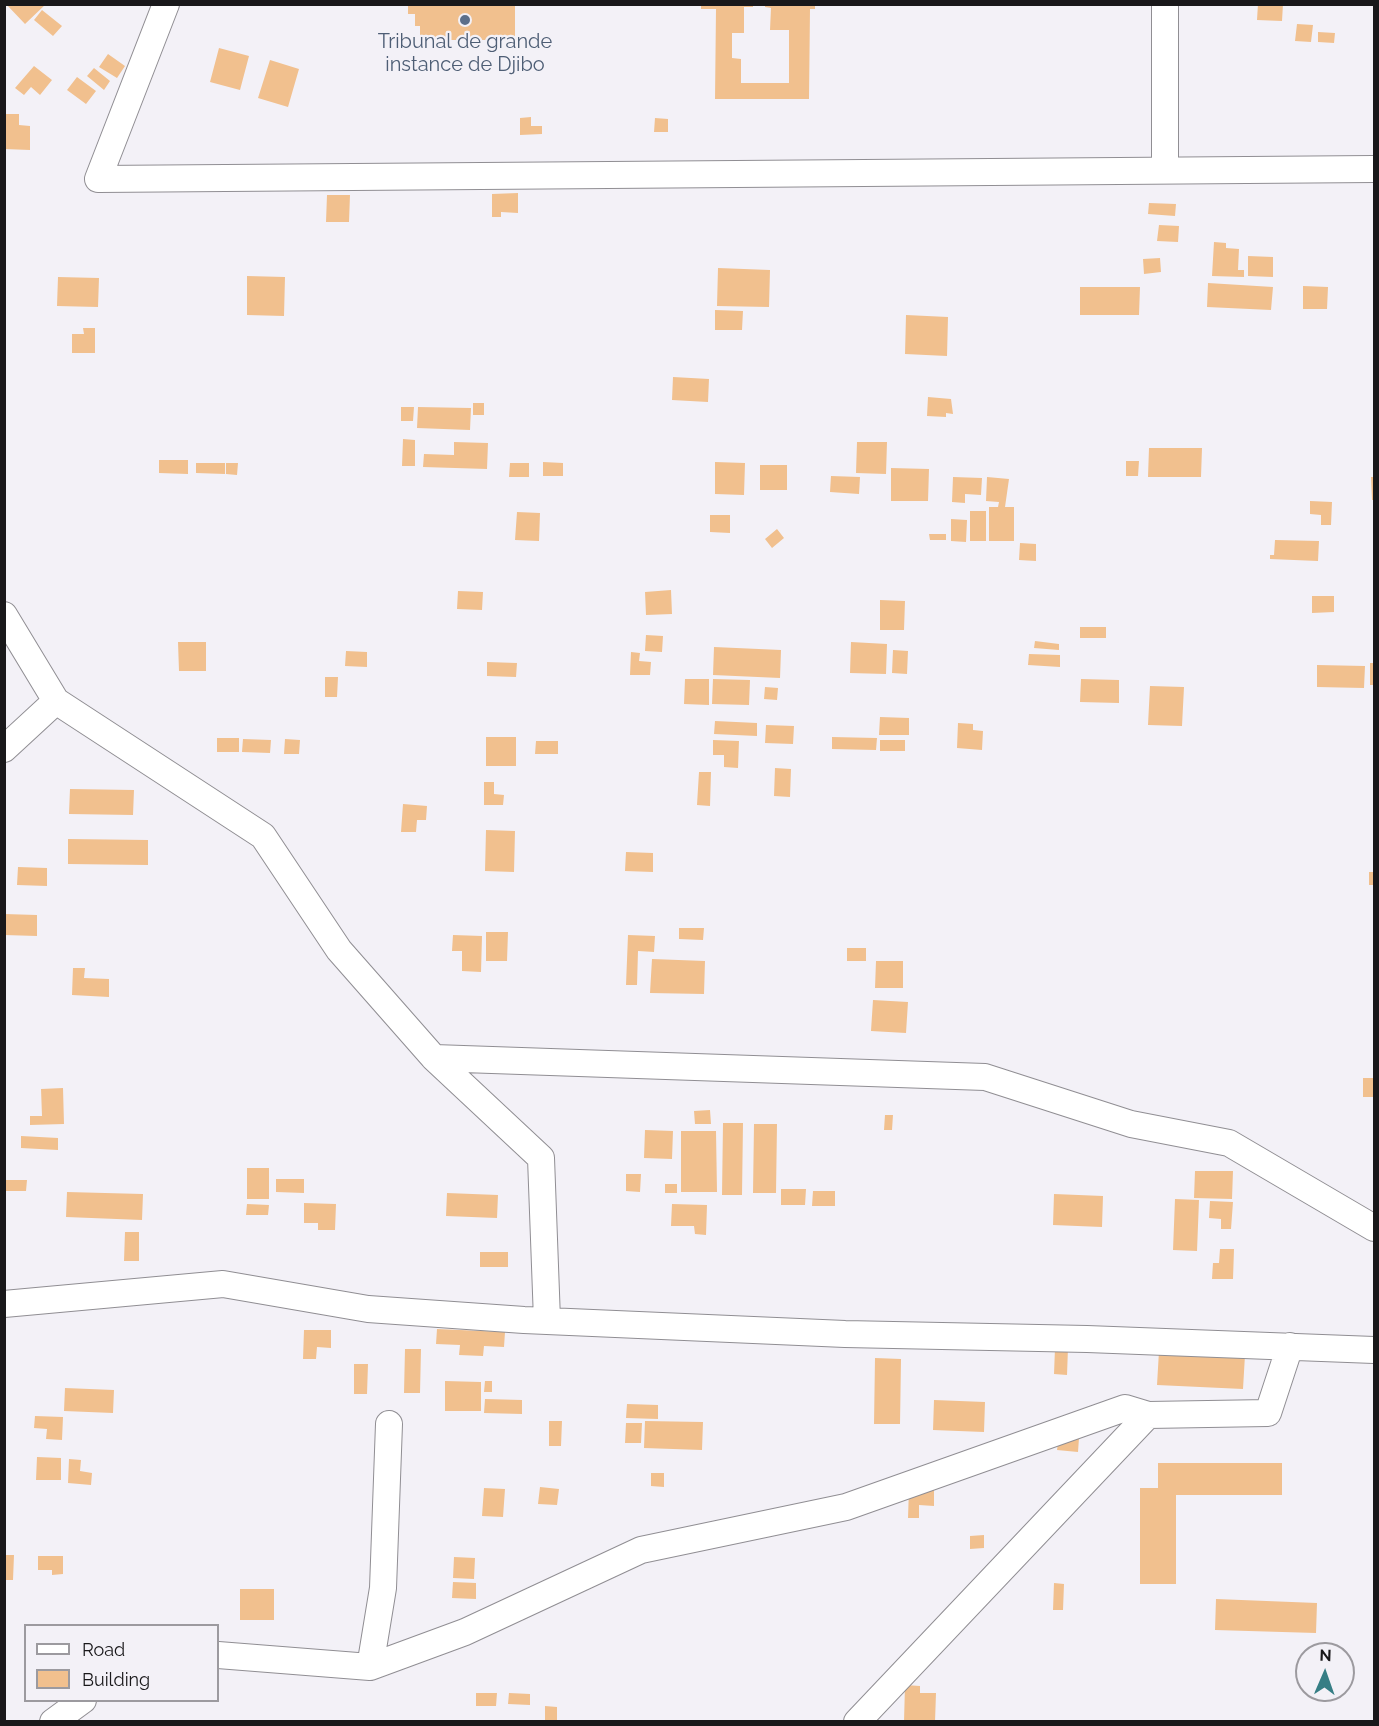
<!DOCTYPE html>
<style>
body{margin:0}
#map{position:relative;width:1379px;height:1726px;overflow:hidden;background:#f3f1f7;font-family:Raleway,sans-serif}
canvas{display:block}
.frame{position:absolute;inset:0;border:6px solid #19181a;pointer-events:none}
.legend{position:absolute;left:24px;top:1624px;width:195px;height:78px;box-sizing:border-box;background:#f3f1f7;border:2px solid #9c9a9f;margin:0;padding:8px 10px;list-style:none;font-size:18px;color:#19181a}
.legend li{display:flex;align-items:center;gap:12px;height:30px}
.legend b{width:30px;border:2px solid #9c9a9f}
.north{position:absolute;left:1295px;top:1642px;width:60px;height:60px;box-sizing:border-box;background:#f3f1f7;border:2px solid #9c9a9f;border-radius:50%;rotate:2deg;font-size:16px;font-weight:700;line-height:24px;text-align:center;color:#19181a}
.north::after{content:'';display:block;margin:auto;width:21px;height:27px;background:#367e85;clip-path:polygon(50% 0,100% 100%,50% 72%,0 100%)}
</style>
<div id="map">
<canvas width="1379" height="1726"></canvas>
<div class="frame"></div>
<ul class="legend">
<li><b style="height:8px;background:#fff"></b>Road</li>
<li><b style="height:16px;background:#f1c08e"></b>Building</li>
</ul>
<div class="north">N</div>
</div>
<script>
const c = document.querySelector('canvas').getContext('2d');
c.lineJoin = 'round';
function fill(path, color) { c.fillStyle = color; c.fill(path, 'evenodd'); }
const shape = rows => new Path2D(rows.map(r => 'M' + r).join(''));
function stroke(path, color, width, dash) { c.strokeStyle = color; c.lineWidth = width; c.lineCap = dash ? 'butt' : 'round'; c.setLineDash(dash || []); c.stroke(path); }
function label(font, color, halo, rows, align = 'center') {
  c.font = font + ' Raleway,sans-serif'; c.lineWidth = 4.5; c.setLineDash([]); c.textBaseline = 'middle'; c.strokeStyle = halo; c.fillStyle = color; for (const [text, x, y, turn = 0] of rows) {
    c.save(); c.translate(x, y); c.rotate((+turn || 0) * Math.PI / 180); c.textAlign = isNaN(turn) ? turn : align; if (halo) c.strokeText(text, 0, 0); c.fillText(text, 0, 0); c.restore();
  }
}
fill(shape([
 [6,4,46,4,25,24],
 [408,4,515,4,515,40,420,40,420,26,415,26,415,14,408,14],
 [701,4,753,4,753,7,744,7,744,33,732,33,732,58,741,59,741,83,789,83,789,30,770,30,771,8,765,7,765,4,815,4,815,9,810,9,809,99,715,99,716,9,701,9],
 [1258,4,1283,4,1282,21,1257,20],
 [42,10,62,26,53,36,34,20],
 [1297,24,1313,25,1311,42,1295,41],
 [1318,32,1335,33,1334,43,1318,42],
 [219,48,249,56,240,90,210,82],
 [108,54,125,66,117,78,99,67],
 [270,60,299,69,288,107,258,98],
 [34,66,52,80,40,95,31,87,24,95,15,88],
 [94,68,110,81,104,90,87,76],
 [77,77,96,91,86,104,67,90],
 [4,114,19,114,19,125,30,126,30,150,4,149],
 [531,117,531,126,542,126,542,134,520,135,520,118],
 [655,118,668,119,668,132,654,132],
 [518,193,518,213,501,212,501,217,492,217,492,194],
 [327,195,350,195,349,222,326,222],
 [1149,203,1176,204,1175,216,1148,214],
 [1159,225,1179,226,1178,242,1157,241],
 [1214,242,1226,243,1226,248,1239,249,1238,270,1244,270,1244,277,1212,276],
 [1248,256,1273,257,1273,277,1248,276],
 [1160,258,1161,272,1144,274,1143,259],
 [718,268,770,270,769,307,717,306],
 [247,276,285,277,284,316,247,315],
 [58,277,99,278,98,307,57,306],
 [1208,283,1273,287,1271,310,1207,307],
 [1303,286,1328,287,1327,309,1303,309],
 [1080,287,1140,287,1139,315,1080,315],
 [715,310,743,311,742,330,715,330],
 [906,315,948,317,947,356,905,354],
 [83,328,95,328,95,353,72,353,72,334,84,334],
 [673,377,709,379,708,402,672,400],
 [928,397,951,399,953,414,946,413,946,417,927,416],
 [473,403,484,403,484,415,473,415],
 [401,407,414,407,413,421,401,421],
 [418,407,471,408,470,430,417,428],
 [403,439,415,440,415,466,402,466],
 [454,442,488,443,487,469,423,467,424,454,454,455],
 [857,442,887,442,886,474,856,473],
 [1149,448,1202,448,1201,477,1148,477],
 [159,460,188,460,188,474,159,473],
 [1126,461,1139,461,1138,476,1126,476],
 [543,462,563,463,563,476,543,476],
 [715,462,745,463,744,495,715,494],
 [196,463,225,463,225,474,196,473],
 [226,463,238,463,237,475,226,474],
 [510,463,529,463,529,477,509,477],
 [760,465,787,465,787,490,760,490],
 [891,468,929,469,928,501,891,501],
 [831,476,860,477,859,494,830,492],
 [953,477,982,478,981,495,965,494,965,503,952,502],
 [987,477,1009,479,1005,507,1014,507,1014,541,989,541,989,507,998,507,999,502,986,501],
 [1371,477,1374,477,1374,500,1372,500],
 [1310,501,1332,502,1331,525,1321,525,1321,515,1310,514],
 [970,511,986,511,986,541,970,541],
 [517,512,540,513,539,541,515,540],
 [710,515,730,515,730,533,710,532],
 [951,519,967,520,966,542,951,541],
 [777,529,784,538,772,548,765,539],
 [929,534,946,534,946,540,930,540],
 [1275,540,1319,541,1318,561,1270,559,1270,555,1274,555],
 [1020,543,1036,544,1036,561,1019,560],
 [671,590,672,614,646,615,645,592],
 [458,591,483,592,482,610,457,609],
 [1312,596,1334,596,1334,612,1312,613],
 [880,600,905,601,904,630,880,630],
 [1080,627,1106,627,1106,638,1080,638],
 [646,635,663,636,662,652,645,651],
 [1035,641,1059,644,1059,650,1034,648],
 [178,642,206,642,206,671,179,671],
 [851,642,887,644,886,674,850,673],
 [714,647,781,650,780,678,713,675],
 [893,650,908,651,907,674,892,673],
 [346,651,367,652,367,667,345,666],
 [631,652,640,653,639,661,651,662,650,675,630,675],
 [1029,654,1060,655,1060,667,1028,665],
 [487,662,517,663,516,677,487,676],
 [1370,663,1374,663,1374,685,1370,685],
 [1317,665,1365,666,1364,688,1317,687],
 [325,677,338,677,337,697,325,697],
 [685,679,709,679,709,705,684,704],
 [713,679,750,680,749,705,712,704],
 [1081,679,1119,680,1119,703,1080,702],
 [1150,686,1184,687,1182,726,1148,725],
 [765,687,778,688,777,700,764,699],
 [880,717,909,718,909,735,879,735],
 [715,721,757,723,757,736,714,734],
 [958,723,973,724,973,730,983,731,982,750,957,748],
 [766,725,794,726,793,744,765,743],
 [486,737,516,737,516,766,486,766],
 [832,737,877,738,876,750,832,749],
 [217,738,239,738,239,752,217,752],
 [243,739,271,740,270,753,242,752],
 [285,739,300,740,299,754,284,754],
 [713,740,739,741,738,768,724,767,724,755,713,755],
 [880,740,905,740,905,751,880,751],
 [536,741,558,741,558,754,535,754],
 [775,768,791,769,790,797,774,796],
 [699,772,711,772,710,806,697,805],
 [484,782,494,782,494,794,504,795,503,805,484,805],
 [70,789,134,790,133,815,69,814],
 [403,804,427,806,426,820,417,820,416,832,401,832],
 [486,830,515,831,514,872,485,871],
 [68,839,148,840,148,865,68,864],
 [626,852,653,853,653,872,625,871],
 [18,867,47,868,47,886,17,885],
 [1369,872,1374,872,1374,885,1369,885],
 [4,914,37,915,37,936,4,935],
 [679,928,704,928,703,940,679,939],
 [486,932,508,932,507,961,486,961],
 [453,935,482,936,481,972,462,971,462,951,452,951],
 [628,935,655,936,654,952,638,951,637,985,626,985],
 [847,948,866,948,866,961,847,961],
 [652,959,705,961,704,994,650,993],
 [876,961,903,961,903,988,875,988],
 [73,968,85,968,84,978,109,979,109,997,72,995],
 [873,1000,908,1002,906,1033,871,1031],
 [1363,1078,1374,1078,1374,1097,1363,1097],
 [63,1088,64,1124,30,1125,30,1116,42,1116,41,1089],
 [710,1110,711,1124,695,1124,694,1111],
 [885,1115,893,1115,892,1130,884,1130],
 [723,1123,743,1123,742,1195,722,1195],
 [754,1124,777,1124,776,1193,753,1193],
 [645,1130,673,1131,672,1159,644,1158],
 [681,1131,716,1131,717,1192,681,1192],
 [21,1136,58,1138,58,1150,21,1148],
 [247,1168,269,1168,269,1199,247,1199],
 [1195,1171,1233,1171,1232,1199,1194,1198],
 [626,1174,641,1174,640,1192,626,1191],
 [276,1179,304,1179,304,1193,276,1192],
 [4,1180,27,1180,26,1191,4,1191],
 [665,1184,677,1184,677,1193,665,1193],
 [781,1189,806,1189,805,1205,781,1205],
 [813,1191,835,1191,835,1206,812,1206],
 [67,1192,143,1194,142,1220,66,1217],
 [447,1193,498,1195,497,1218,446,1216],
 [1054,1194,1103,1196,1102,1227,1053,1225],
 [1175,1199,1199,1200,1197,1251,1173,1250],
 [1210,1201,1233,1202,1231,1229,1221,1229,1221,1219,1209,1218],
 [304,1203,336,1204,335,1230,318,1230,318,1223,304,1223],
 [247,1204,269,1205,268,1215,246,1215],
 [672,1204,707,1205,706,1235,695,1234,694,1226,671,1226],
 [125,1232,139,1232,139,1261,124,1261],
 [1220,1249,1234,1249,1233,1279,1212,1279,1213,1263,1219,1263],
 [480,1252,508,1252,508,1267,480,1267],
 [437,1329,505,1332,504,1347,484,1346,483,1356,459,1355,460,1345,436,1344],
 [304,1330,331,1330,331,1348,317,1347,316,1359,303,1359],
 [1055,1348,1068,1348,1067,1375,1054,1374],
 [405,1349,421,1349,420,1393,404,1393],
 [1159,1351,1245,1355,1243,1389,1157,1385],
 [875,1358,901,1359,900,1424,874,1424],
 [354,1364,368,1364,367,1394,354,1394],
 [445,1381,481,1382,481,1411,445,1411],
 [485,1381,492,1381,492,1392,484,1392],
 [65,1388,114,1390,113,1413,64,1411],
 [485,1399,522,1400,522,1414,484,1413],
 [934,1400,985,1402,984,1432,933,1430],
 [627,1404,658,1405,658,1419,626,1418],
 [35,1416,63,1417,62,1440,46,1439,47,1429,34,1428],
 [549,1421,562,1421,561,1446,549,1446],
 [645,1421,703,1422,702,1450,644,1448],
 [626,1423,642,1423,641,1443,625,1443],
 [1059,1436,1079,1438,1078,1452,1057,1450],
 [37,1457,61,1458,61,1480,36,1480],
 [69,1459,81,1460,80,1471,92,1473,91,1485,68,1483],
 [1158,1463,1282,1463,1282,1495,1176,1495,1176,1584,1140,1584,1140,1488,1158,1488],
 [651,1473,664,1473,664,1487,651,1486],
 [540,1487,559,1489,557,1505,538,1504],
 [484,1488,505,1489,503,1517,482,1516],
 [909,1488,934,1488,934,1506,919,1505,919,1518,908,1518],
 [984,1535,984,1548,970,1549,970,1536],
 [4,1555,14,1555,13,1580,4,1580],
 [38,1556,63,1556,63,1574,52,1575,52,1570,38,1570],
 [454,1557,475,1558,474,1579,453,1578],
 [453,1582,476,1583,476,1599,452,1598],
 [1054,1583,1064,1584,1063,1610,1053,1610],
 [240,1589,274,1589,274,1620,240,1620],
 [1216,1599,1317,1603,1316,1633,1215,1630],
 [905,1685,920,1686,920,1693,936,1693,935,1722,904,1722],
 [476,1693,497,1693,496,1706,476,1706],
 [509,1693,530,1694,530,1705,508,1704],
 [545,1706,557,1707,557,1722,545,1722]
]), '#f1c08e');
const street = shape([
 [166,4,98,179,1374,169],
 [1165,4,1165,170],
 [4,615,56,701,263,836,339,950,434,1058,985,1077,1131,1124,1229,1143,1374,1228],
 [4,749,56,701],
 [434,1058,541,1158,547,1320],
 [4,1304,223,1284,368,1309,524,1320,845,1334,1087,1339,1374,1350],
 [218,1655,370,1667,465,1632,641,1550,846,1507,1125,1408,1148,1415,1268,1413,1290,1346],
 [370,1667,383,1588,389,1424],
 [53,1722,83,1700],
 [857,1722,1148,1415]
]);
stroke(street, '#908e93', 28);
stroke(street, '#fff', 26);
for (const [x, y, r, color] of [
 [465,20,6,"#5c6f8a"]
]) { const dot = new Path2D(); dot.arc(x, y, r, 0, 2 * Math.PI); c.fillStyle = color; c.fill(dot); stroke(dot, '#f3f1f7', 2); }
label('20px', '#4e5e75', '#f3f1f7', [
 ["Tribunal de grande",465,42],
 ["instance de Djibo",465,65]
]);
</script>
